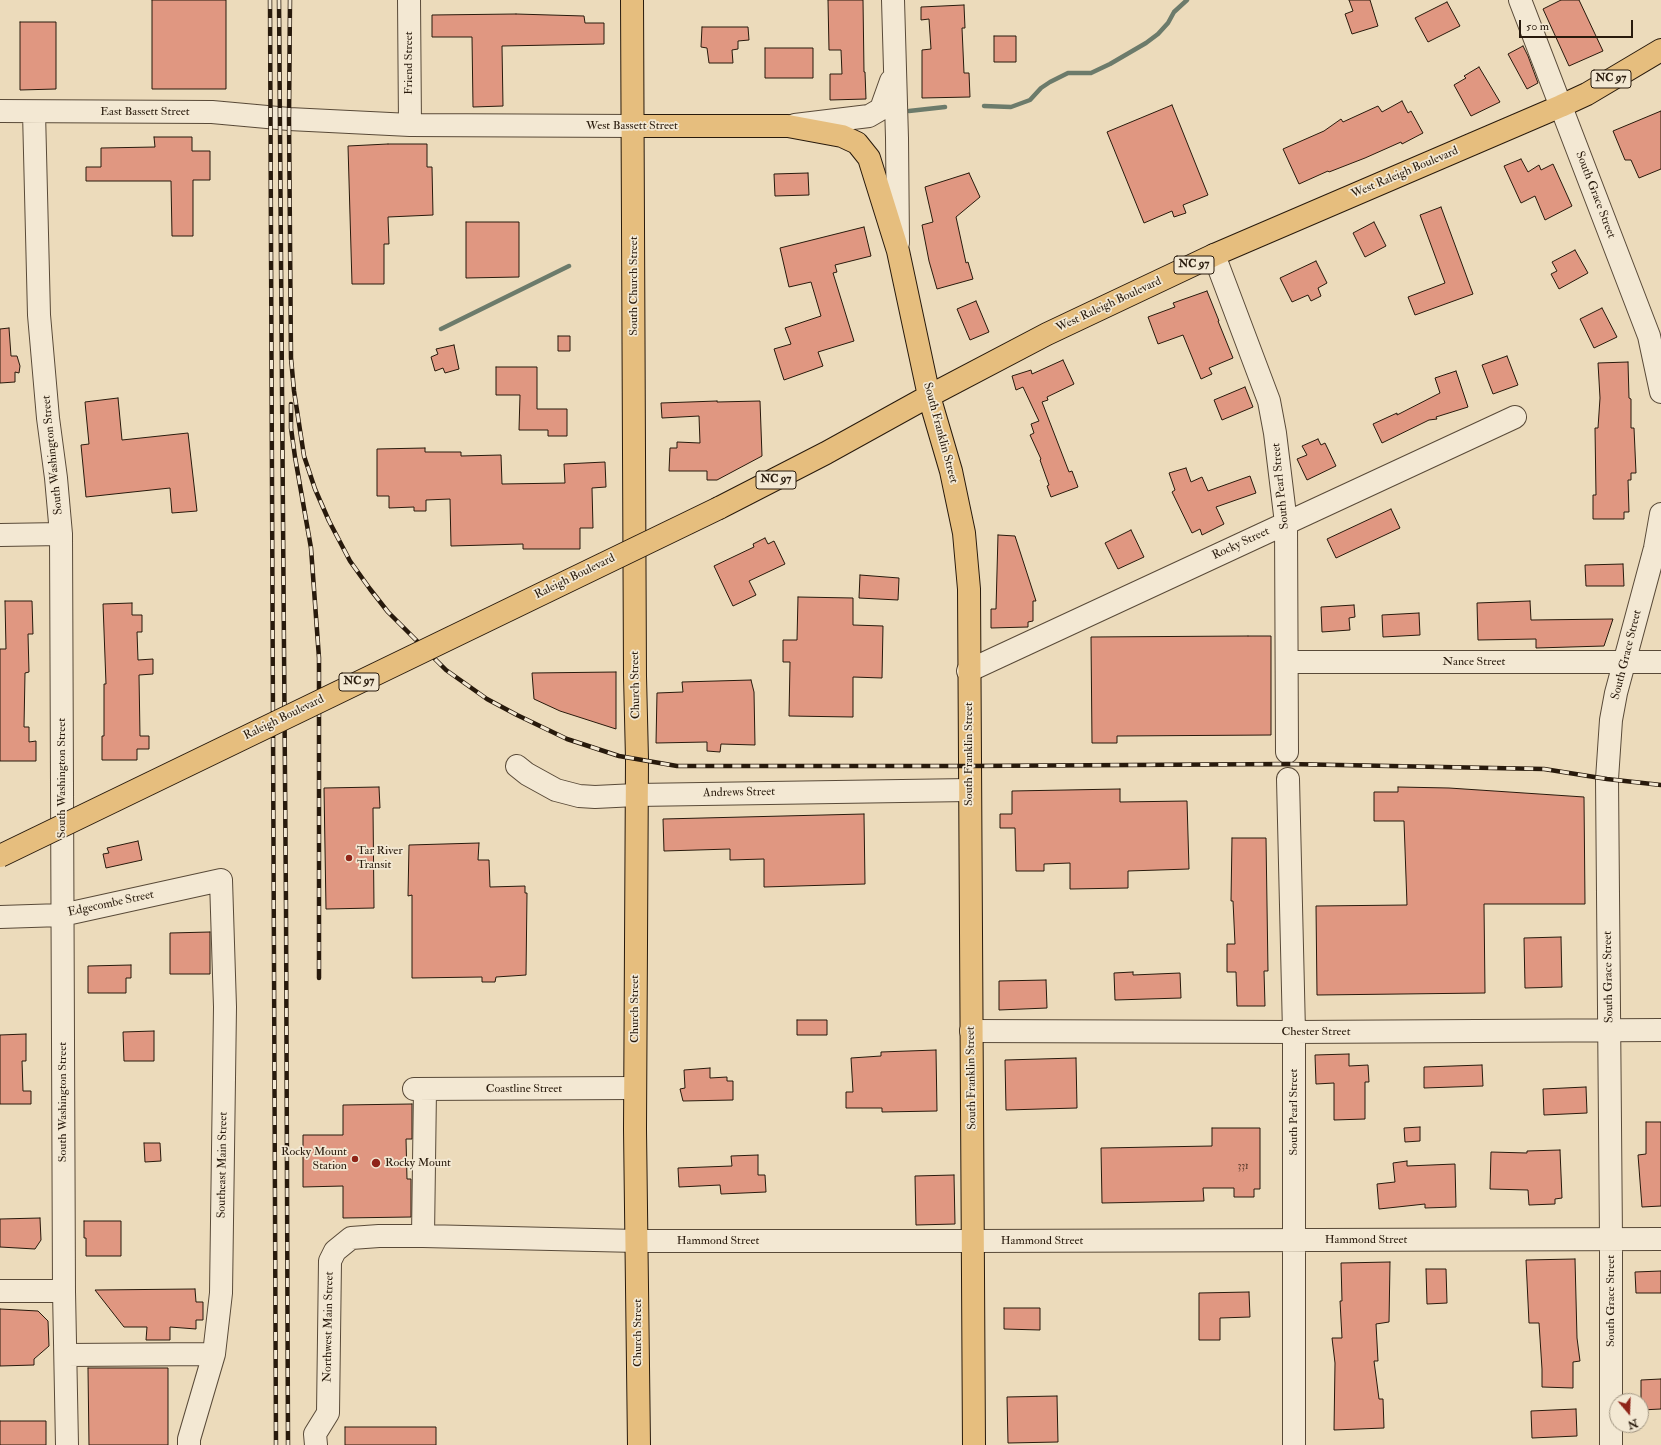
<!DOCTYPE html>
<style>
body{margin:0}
#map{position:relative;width:1661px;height:1445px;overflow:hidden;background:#ecdbbb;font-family:"IM FELL Double Pica",serif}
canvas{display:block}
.north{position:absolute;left:1609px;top:1393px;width:40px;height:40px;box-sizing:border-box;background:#f3e8d3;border:1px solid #a29683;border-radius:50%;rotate:161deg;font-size:11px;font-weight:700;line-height:16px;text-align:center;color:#281a0c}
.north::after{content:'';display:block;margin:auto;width:14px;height:18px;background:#8f2418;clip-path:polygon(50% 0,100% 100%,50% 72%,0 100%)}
.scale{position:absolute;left:1519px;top:20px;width:114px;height:18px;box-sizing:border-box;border:2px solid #281a0c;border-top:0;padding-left:5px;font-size:12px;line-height:14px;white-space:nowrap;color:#281a0c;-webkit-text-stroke:3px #f3e8d3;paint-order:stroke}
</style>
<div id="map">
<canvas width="1661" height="1445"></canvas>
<div class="north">N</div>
<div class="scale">50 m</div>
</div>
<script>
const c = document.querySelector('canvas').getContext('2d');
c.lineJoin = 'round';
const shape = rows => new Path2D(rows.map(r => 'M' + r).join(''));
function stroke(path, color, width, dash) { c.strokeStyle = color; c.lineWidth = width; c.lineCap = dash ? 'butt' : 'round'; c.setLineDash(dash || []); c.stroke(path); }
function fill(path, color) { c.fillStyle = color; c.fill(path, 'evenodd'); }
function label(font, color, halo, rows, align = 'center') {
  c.font = font + ' "IM FELL Double Pica",serif'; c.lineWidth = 3.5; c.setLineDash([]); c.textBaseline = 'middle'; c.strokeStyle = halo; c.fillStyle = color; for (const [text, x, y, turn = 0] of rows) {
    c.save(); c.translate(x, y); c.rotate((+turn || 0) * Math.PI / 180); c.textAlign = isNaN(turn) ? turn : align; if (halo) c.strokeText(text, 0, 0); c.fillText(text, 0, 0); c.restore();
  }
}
stroke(shape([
 [984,106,1011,107,1030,100,1041,88,1050,82,1068,73,1091,73,1110,64,1146,43,1158,34,1168,23,1174,12,1187,0],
 [909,111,945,107],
 [441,329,569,266]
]), '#6c7b6b', 4.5);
const building = shape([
 [152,0,226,0,226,89,152,89,152,0],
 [828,0,863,0,864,72,865,72,866,99,830,100,830,74,842,74,841,50,829,50,828,0],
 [1349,0,1370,0,1378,26,1352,34,1345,14,1353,11,1349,0],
 [1561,0,1579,0,1603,51,1569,66,1543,9,1561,0],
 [1447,2,1460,26,1428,42,1415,18,1447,2],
 [964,5,965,28,962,28,964,73,969,73,970,97,922,98,922,50,931,49,929,19,921,20,921,7,964,5],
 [516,14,584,16,585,23,604,23,604,44,502,46,503,106,473,107,472,37,432,37,432,15,516,14],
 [20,22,56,22,56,89,20,90,20,22],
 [702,27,748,27,749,40,738,41,738,49,732,50,733,63,709,63,707,48,701,47,702,27],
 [994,36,1016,36,1016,62,994,62,994,36],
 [1523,46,1528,56,1538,83,1527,89,1508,54,1523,46],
 [765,48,813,48,813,78,765,78,765,48],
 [1479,67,1500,102,1471,116,1454,85,1466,78,1464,76,1479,67],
 [1402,101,1408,113,1411,111,1423,133,1402,144,1401,142,1365,158,1329,172,1328,171,1299,184,1283,149,1324,131,1341,119,1343,122,1378,106,1382,112,1402,101],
 [1172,105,1208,195,1183,205,1186,213,1174,217,1172,211,1144,223,1107,132,1172,105],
 [1661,111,1661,169,1639,178,1631,160,1625,160,1613,131,1661,111],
 [154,137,192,137,192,151,210,151,210,180,193,180,193,236,172,236,171,181,86,181,86,167,101,167,101,148,155,147,154,137],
 [388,144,427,144,427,167,432,167,433,215,388,217,389,244,384,244,384,284,352,284,348,146,388,144],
 [1521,159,1528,172,1539,165,1541,170,1553,164,1572,206,1545,220,1535,196,1521,203,1504,166,1521,159],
 [808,173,809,195,775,196,774,174,808,173],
 [969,173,980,197,956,217,966,263,968,262,973,279,937,289,929,261,922,225,933,222,925,187,969,173],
 [1441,207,1473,294,1415,315,1408,297,1445,283,1420,215,1441,207],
 [466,222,519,222,519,277,466,278,466,222],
 [1374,222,1386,246,1365,257,1353,233,1374,222],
 [864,227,871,256,835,265,837,272,833,273,854,341,818,352,823,366,784,380,774,349,791,344,785,328,821,316,811,282,789,287,780,248,864,227],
 [1575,250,1588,273,1559,289,1551,274,1557,271,1552,262,1575,250],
 [1316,261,1327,283,1318,288,1321,296,1311,301,1308,295,1292,302,1280,278,1316,261],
 [1207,291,1219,321,1218,321,1233,358,1209,368,1212,374,1201,379,1183,335,1158,344,1148,317,1175,307,1173,303,1207,291],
 [976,301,989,332,970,340,957,309,976,301],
 [1602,308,1617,337,1594,348,1580,319,1602,308],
 [9,328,11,356,17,356,20,366,19,373,15,372,15,382,0,383,0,329,9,328],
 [558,336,570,336,570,351,558,351,558,336],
 [454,345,459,369,445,373,443,368,435,371,431,357,438,354,436,349,454,345],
 [1507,356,1518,385,1493,394,1482,365,1507,356],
 [1063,360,1074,384,1047,397,1048,400,1042,402,1069,472,1072,471,1078,487,1051,497,1047,486,1049,485,1040,460,1041,459,1030,435,1034,433,1031,424,1039,421,1023,387,1016,390,1012,376,1031,370,1032,374,1063,360],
 [1628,362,1629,398,1631,399,1631,428,1634,428,1636,473,1631,473,1631,480,1628,480,1629,512,1624,512,1624,519,1593,519,1593,495,1596,495,1595,428,1598,428,1600,398,1598,363,1628,362],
 [496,367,537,367,537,409,567,409,567,436,548,436,548,430,519,430,520,395,496,395,496,367],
 [1456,371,1468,407,1436,417,1437,419,1429,420,1382,443,1373,424,1397,413,1397,415,1440,393,1435,378,1456,371],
 [1245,387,1253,407,1222,420,1214,400,1245,387],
 [118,398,122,440,188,433,197,511,172,513,170,488,86,497,81,445,89,444,85,402,118,398],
 [717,401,717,402,760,401,762,456,717,480,707,480,707,471,669,471,670,448,677,448,677,442,700,443,699,416,662,418,661,403,717,401],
 [1318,439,1321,445,1325,443,1336,466,1307,480,1297,459,1307,455,1302,446,1318,439],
 [425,448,425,452,461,452,461,456,501,455,502,484,565,483,564,464,605,462,606,487,592,488,593,528,580,528,580,549,523,549,523,544,451,546,450,499,426,500,426,511,414,511,414,507,389,508,389,496,377,496,377,449,425,448],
 [1186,468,1191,482,1202,477,1208,491,1250,476,1256,493,1216,507,1224,524,1202,535,1200,529,1192,533,1172,492,1175,490,1169,473,1186,468],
 [1391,509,1400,528,1336,558,1327,539,1391,509],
 [1131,530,1144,557,1118,569,1105,543,1131,530],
 [998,535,1015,536,1036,601,1033,601,1033,621,1028,622,1028,627,991,628,991,609,996,609,998,535],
 [765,538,768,544,774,541,785,564,749,581,756,595,733,606,714,566,754,547,753,544,765,538],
 [1623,564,1624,586,1586,586,1585,565,1623,564],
 [860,575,899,578,898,600,859,598,860,575],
 [798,597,853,598,853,625,883,626,882,678,853,677,853,717,789,716,790,662,783,662,783,640,797,640,798,597],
 [5,601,32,601,33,634,28,634,29,672,25,673,24,727,29,727,29,742,36,741,36,761,0,761,0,649,6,649,5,601],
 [1530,601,1531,620,1613,619,1604,646,1536,648,1536,639,1478,640,1477,603,1530,601],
 [132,603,132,615,142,615,142,632,137,632,138,660,153,659,153,674,139,675,140,736,149,736,149,749,137,749,137,760,102,760,102,736,104,736,104,684,106,684,103,604,132,603],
 [1354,605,1355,617,1349,618,1350,630,1322,632,1321,607,1354,605],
 [1419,613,1420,635,1383,637,1382,615,1419,613],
 [1248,636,1271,636,1271,735,1117,736,1117,743,1092,743,1091,637,1248,636],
 [616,672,616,729,560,711,534,699,532,673,616,672],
 [751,680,754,692,755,745,721,744,720,752,707,751,707,742,656,743,657,693,683,692,682,682,751,680],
 [379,787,380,808,373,808,374,908,326,909,324,788,379,787],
 [1398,787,1449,788,1584,797,1585,904,1484,904,1485,993,1317,995,1316,906,1407,905,1404,821,1374,821,1374,792,1398,792,1398,787],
 [1120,789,1120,802,1187,801,1189,869,1128,871,1128,888,1070,889,1070,863,1044,864,1044,871,1016,871,1015,828,1000,828,1000,814,1012,814,1012,791,1120,789],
 [864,814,865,884,764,887,764,859,730,860,730,849,664,851,663,819,864,814],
 [1232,838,1266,838,1268,971,1264,971,1265,1006,1237,1006,1236,972,1227,972,1227,944,1235,944,1233,901,1231,901,1232,838],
 [138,841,142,860,106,868,103,854,109,853,107,848,138,841],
 [479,843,478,860,489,860,490,887,525,886,525,893,527,893,526,975,496,977,495,982,482,982,482,977,412,978,412,895,408,896,409,845,479,843],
 [210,932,210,974,170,974,170,933,210,932],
 [1561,937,1562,987,1525,988,1524,938,1561,937],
 [131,965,131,978,126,978,126,993,88,993,88,966,131,965],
 [1133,972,1133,975,1180,973,1181,998,1115,1000,1114,973,1133,972],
 [1046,980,1047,1008,999,1010,999,981,1046,980],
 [797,1020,827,1020,827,1035,797,1035,797,1020],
 [154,1031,154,1061,124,1061,123,1032,154,1031],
 [26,1034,26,1061,22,1061,23,1091,31,1091,31,1104,0,1104,0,1035,26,1034],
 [936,1050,937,1111,882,1112,882,1108,846,1108,846,1092,853,1092,851,1058,881,1056,881,1052,936,1050],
 [1349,1054,1349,1066,1368,1065,1369,1082,1365,1082,1365,1119,1334,1120,1334,1083,1316,1084,1315,1055,1349,1054],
 [1076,1058,1077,1108,1006,1110,1005,1060,1076,1058],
 [1482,1065,1483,1086,1424,1088,1424,1067,1482,1065],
 [710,1068,710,1078,727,1077,727,1081,733,1081,733,1100,683,1101,680,1089,685,1088,684,1070,710,1068],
 [1586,1087,1587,1113,1544,1115,1543,1089,1586,1087],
 [412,1104,412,1139,406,1139,407,1179,411,1179,411,1217,343,1218,343,1186,303,1187,303,1135,343,1135,343,1105,412,1104],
 [1646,1122,1661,1122,1661,1206,1642,1207,1638,1155,1646,1154,1646,1122],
 [1420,1127,1420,1141,1405,1142,1404,1128,1420,1127],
 [1212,1128,1260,1128,1260,1189,1254,1189,1254,1197,1234,1197,1234,1188,1203,1188,1204,1201,1102,1203,1101,1148,1212,1146,1212,1128],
 [144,1143,160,1143,161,1161,145,1162,144,1143],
 [1560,1150,1562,1198,1555,1199,1555,1204,1529,1205,1528,1190,1490,1189,1491,1152,1527,1153,1527,1151,1560,1150],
 [758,1155,758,1175,765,1175,766,1192,721,1194,720,1185,679,1187,678,1168,732,1166,731,1156,758,1155],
 [1407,1161,1407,1166,1455,1164,1456,1207,1425,1208,1425,1204,1379,1209,1377,1184,1395,1182,1393,1163,1407,1161],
 [954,1175,955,1224,916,1225,915,1176,954,1175],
 [40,1218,41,1240,35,1249,0,1247,0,1219,40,1218],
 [84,1221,121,1221,121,1256,86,1256,86,1238,84,1238,84,1221],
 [1575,1259,1577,1338,1580,1361,1573,1362,1573,1388,1542,1387,1542,1369,1539,1323,1529,1323,1526,1260,1575,1259],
 [1390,1262,1389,1322,1376,1324,1378,1361,1374,1361,1379,1399,1383,1399,1384,1428,1334,1430,1335,1363,1332,1338,1342,1338,1340,1301,1342,1301,1341,1263,1390,1262],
 [1426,1269,1446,1269,1447,1303,1427,1304,1426,1269],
 [1661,1271,1661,1293,1636,1293,1635,1272,1661,1271],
 [195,1289,196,1302,203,1302,203,1320,196,1320,196,1329,170,1327,170,1340,146,1340,147,1327,124,1327,95,1290,195,1289],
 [1249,1292,1250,1317,1220,1318,1220,1340,1199,1340,1199,1293,1249,1292],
 [1004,1308,1040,1308,1040,1330,1004,1329,1004,1308],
 [0,1309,38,1311,48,1321,49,1346,34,1359,34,1365,0,1366,0,1309],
 [88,1368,168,1368,168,1445,89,1445,88,1368],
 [1661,1379,1661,1409,1641,1410,1641,1380,1661,1379],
 [1057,1396,1058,1442,1008,1443,1007,1397,1057,1396],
 [1576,1409,1577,1436,1532,1438,1531,1411,1576,1409],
 [0,1421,46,1421,46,1445,0,1445,0,1421],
 [345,1427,436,1427,436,1445,345,1445,345,1427]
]);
fill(building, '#e09781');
stroke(building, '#281a0c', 1);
const minor = shape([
 [409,0,410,125],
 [893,0,897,138,898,243],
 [1520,0,1649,336,1661,392],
 [0,111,212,112,289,119,410,125,634,126],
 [34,112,39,315,48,418,56,478,61,534,64,1291,67,1445],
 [795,125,869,116,881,109,891,81],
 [1214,255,1269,401,1275,433,1286,523,1287,752],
 [0,535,61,534],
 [1287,662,1661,662],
 [968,671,1515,417],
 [517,766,527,774,556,790,579,796,595,797,636,795,969,790],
 [1288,779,1294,1032,1294,1445],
 [0,917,62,915,221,880,225,1007,221,1293,214,1354,189,1439,189,1445],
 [971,1031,1294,1032,1661,1030],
 [414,1089,635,1088],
 [423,1236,425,1089],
 [0,1291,64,1291],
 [66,1355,214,1354],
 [316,1445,315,1434,328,1413,330,1261,335,1251,351,1238,379,1236,423,1236,637,1241,973,1241,1661,1239],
 [1611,1445,1611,1239,1607,779,1611,720,1616,693,1655,548,1661,514]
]);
const major = shape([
 [632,0,635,676,637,759,635,1129,639,1445],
 [634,126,788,126,842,136,857,143,869,158,898,251,929,396,951,471,964,533,969,589,974,1445],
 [719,508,826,453,929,396,1047,334,1214,255,1561,106,1587,94,1661,50]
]);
stroke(minor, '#594a38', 24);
stroke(major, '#281a0c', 24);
stroke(minor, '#f3e8d3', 22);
stroke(major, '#e6be7e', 22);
const rail = shape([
 [270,0,276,1445],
 [279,0,286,906,288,1445],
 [290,0,289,119,291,358,294,391,304,456,315,489,329,521,350,561,370,589,388,612,446,670,487,699,517,715,567,739,619,756,677,766,969,766,1288,764,1544,769,1607,779,1661,785],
 [291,404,291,428,295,457,311,548,319,658,319,978]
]);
stroke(rail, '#281a0c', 4.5);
stroke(rail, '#f3e8d3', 3, [9]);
const majorBridge = shape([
 [0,856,719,508]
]);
stroke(majorBridge, '#281a0c', 24, []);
stroke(majorBridge, '#e6be7e', 22);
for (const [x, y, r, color] of [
 [349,858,4,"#8f2418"],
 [355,1159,4,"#8f2418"],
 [376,1163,5,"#8f2418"]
]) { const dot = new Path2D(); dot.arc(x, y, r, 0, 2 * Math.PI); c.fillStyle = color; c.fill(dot); stroke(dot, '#f3e8d3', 1.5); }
label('10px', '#563929', null, [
 ["331",1243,1167]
]);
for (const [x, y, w] of [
 [1611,79,40],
 [1194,265,40],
 [776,480,40],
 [359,682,40]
]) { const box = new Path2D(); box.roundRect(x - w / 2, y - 9, w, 18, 3); c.fillStyle = '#f3e8d3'; c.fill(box); stroke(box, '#281a0c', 1); }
label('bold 11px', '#281a0c', null, [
 ["NC 97",1611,79],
 ["NC 97",1194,265],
 ["NC 97",776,480],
 ["NC 97",359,682]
]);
label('12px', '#281a0c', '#f3e8d3', [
 ["Friend Street",409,63,-90],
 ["East Bassett Street",145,112],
 ["West Bassett Street",632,126],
 ["West Raleigh Boulevard",1405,173,-23],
 ["South Grace Street",1595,195,69],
 ["South Church Street",634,286,-90],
 ["West Raleigh Boulevard",1109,305,-25],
 ["South Franklin Street",940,433,75],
 ["South Washington Street",53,455,-96],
 ["South Pearl Street",1281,486,-96],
 ["Rocky Street",1241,544,-25],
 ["Raleigh Boulevard",575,577,-26],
 ["South Grace Street",1627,655,-76],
 ["Nance Street",1474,662],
 ["Church Street",636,685,-91],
 ["Raleigh Boulevard",284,718,-26],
 ["South Franklin Street",969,754,-90],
 ["South Washington Street",62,778,-90],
 ["Andrews Street",739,793,-1],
 ["Edgecombe Street",111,904,-12],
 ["South Grace Street",1609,977,-91],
 ["Church Street",635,1009,-90],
 ["Chester Street",1316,1032],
 ["South Franklin Street",972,1078,-91],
 ["Coastline Street",524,1089],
 ["South Washington Street",63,1102,-90],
 ["South Pearl Street",1294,1112,-90],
 ["Southeast Main Street",223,1165,-89],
 ["Hammond Street",1366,1240],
 ["Hammond Street",718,1241],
 ["Hammond Street",1042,1241],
 ["South Grace Street",1611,1301,-90],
 ["Northwest Main Street",329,1327,-89],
 ["Church Street",638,1333,-90]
]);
label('12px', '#281a0c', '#f3e8d3', [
 ["Tar River",357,851],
 ["Transit",357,865],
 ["Rocky Mount",347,1152,"right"],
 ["Station",347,1166,"right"],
 ["Rocky Mount",385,1163]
], 'left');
</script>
